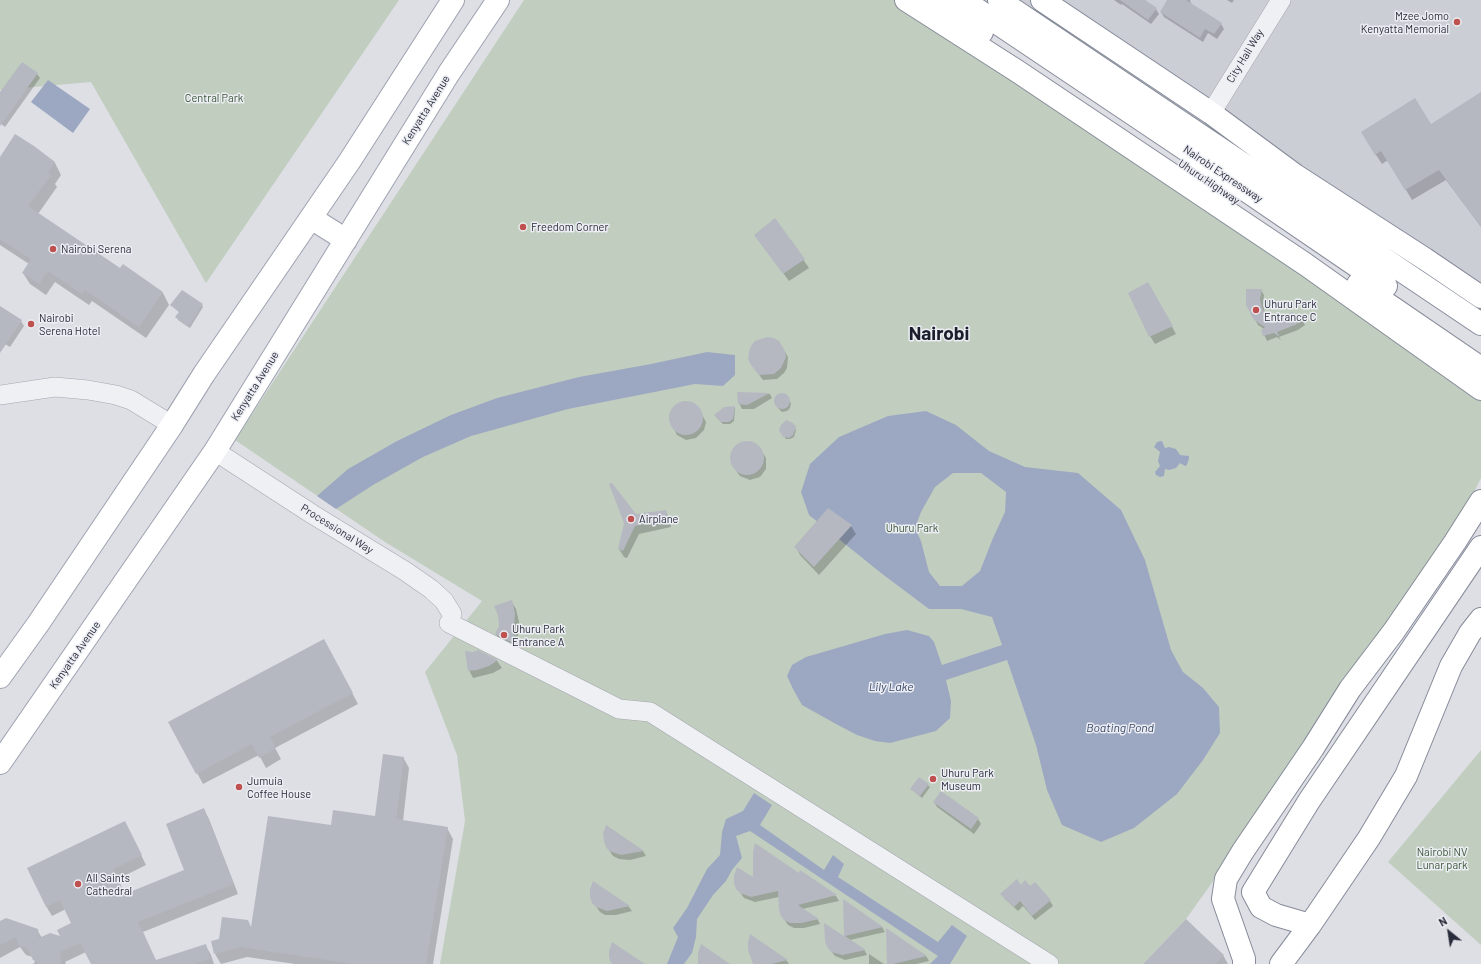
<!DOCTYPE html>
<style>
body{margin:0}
#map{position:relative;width:1481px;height:964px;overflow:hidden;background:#dddfe5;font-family:Barlow,sans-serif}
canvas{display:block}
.north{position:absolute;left:1429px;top:912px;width:40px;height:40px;-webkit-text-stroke:3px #eceef3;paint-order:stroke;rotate:330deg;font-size:11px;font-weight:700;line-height:16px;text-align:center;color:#292c3a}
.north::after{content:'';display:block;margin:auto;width:14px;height:18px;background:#292c3a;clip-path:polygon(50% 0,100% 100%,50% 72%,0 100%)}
</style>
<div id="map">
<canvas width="1481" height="964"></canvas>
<div class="north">N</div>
</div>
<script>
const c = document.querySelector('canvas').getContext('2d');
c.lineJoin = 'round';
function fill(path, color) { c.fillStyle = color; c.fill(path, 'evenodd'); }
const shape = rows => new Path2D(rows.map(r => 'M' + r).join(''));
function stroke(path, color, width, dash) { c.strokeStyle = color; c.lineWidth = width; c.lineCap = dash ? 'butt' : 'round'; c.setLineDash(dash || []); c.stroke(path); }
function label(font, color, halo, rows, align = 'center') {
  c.font = font + ' Barlow,sans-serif'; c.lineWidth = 3; c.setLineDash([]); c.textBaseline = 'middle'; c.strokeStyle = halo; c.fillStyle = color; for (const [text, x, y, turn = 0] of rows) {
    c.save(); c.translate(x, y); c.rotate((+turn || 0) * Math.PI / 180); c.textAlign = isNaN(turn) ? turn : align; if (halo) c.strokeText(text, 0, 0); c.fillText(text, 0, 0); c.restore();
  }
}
fill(shape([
 [982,0,1481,0,1481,336]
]), '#ccced6');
fill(shape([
 [0,0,399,0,206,283,91,82,0,90],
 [524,0,914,0,1481,390,1481,478,1465,510,1304,754,1186,919,1143,964,440,964,465,821,457,755,425,672,482,601,385,542,235,440],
 [1481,750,1481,945,1388,862]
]), '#c1cebf');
fill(shape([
 [48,80,90,109,73,133,31,102],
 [707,352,735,355,735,375,723,386,695,384,568,409,471,436,423,457,373,485,336,509,317,496,348,469,397,441,451,415,497,398,579,377,651,364],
 [926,411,956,425,989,451,1025,467,1078,473,1121,510,1145,560,1171,650,1183,672,1203,688,1219,707,1220,733,1203,760,1177,794,1134,828,1101,842,1062,825,1047,790,1036,745,1007,660,946,680,951,701,950,718,936,731,890,743,875,741,857,735,836,724,802,705,793,689,787,676,792,665,806,657,885,634,907,630,929,636,934,642,942,665,1002,645,992,617,961,609,929,609,881,573,809,515,801,492,810,464,839,437,888,416],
 [953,473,981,473,1006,492,1005,512,993,538,980,571,962,586,940,586,929,572,921,541,915,528,921,512,935,487],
 [1161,441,1162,441,1165,448,1169,447,1176,449,1180,455,1189,456,1189,458,1187,465,1185,466,1180,463,1176,468,1169,470,1165,469,1164,476,1160,477,1156,475,1155,472,1160,466,1158,461,1160,452,1154,447,1157,442],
 [754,793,772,805,760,825,824,870,833,855,844,864,838,877,938,942,952,925,967,936,950,964,930,964,938,956,750,831,736,836,742,858,732,870,726,881,713,895,697,919,696,937,692,953,684,964,667,964,678,937,673,928,687,908,707,869,720,855,722,832,726,819,743,811]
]), '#9ca8c2');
fill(shape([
 [1114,0,1143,0,1156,9,1159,14,1151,24,1122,4,1121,5],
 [1168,0,1190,0,1191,3,1190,4,1221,24,1224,29,1217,39,1208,33,1203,42,1164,17,1161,12],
 [1227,0,1234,0,1232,3],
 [22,63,37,74,40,78,5,127,0,123,0,94],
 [1481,93,1481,227,1446,180,1412,200,1388,160,1382,164,1368,143,1431,126],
 [33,147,55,163,61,175,55,184,57,187,38,214,121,269,123,265,163,293,169,305,146,338,92,301,89,305,55,282,46,295,30,284,23,273,29,264,0,245,0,159],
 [775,219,809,268,789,281,755,235],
 [1148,284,1176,334,1155,344,1150,336],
 [1261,290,1264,295,1263,305,1265,314,1272,325,1302,320,1305,325,1298,330,1279,337,1281,340,1277,337,1267,341,1262,330,1264,329,1258,325,1247,305],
 [172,305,202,305,203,307,190,328,178,320,177,317,180,313],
 [0,308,21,321,24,326,10,347,0,341],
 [779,342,788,357,787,368,784,373,777,379,763,380,751,364],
 [738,393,770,394,772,398,754,409,742,409,739,403],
 [780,394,785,395,791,403,790,408,787,411,782,412,778,408,774,401],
 [685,402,695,405,699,409,706,422,704,430,696,438,686,440,677,435,669,419,670,414,675,406],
 [734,407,735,409,734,421,730,424,723,424,716,417],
 [792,424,796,430,794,437,790,439,786,439,780,430],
 [751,443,760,448,766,458,766,469,760,477,750,480,740,476,737,472,732,461,732,456,733,450,737,446,741,444],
 [665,511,670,519,671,527,639,534,627,558,624,557,619,549,635,515],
 [851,526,856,534,819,575,800,555,796,547],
 [511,601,516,609,519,622,517,650,500,642,496,634],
 [330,651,358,704,275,748,281,759,266,768,259,755,203,784,170,722],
 [478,651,497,661,502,668,493,673,473,678,469,670,473,653],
 [403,757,409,768,403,821,447,828,453,839,433,964,295,964,247,957,221,964,215,954,251,928,331,826,376,817],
 [919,778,930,787,922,798,911,789],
 [934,802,978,819,981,824,974,834,937,807],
 [204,810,209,819,238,894,143,932,156,961,206,946,211,955,214,964,92,964,86,952,65,962,66,964,33,964,35,962,33,957,26,955,20,947,0,958,0,922,37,930,42,938,61,938,73,924,66,909,52,916,46,906,125,822,146,865,118,879,125,895,186,871],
 [607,826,643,851,646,856,630,860,619,859,613,856,607,847],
 [801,872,836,896,839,901,802,909,818,920,820,924,804,928,794,928,788,925,782,916,779,897,755,902,744,898,737,888,754,879,799,874],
 [593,882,629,907,632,911,616,915,605,915,600,912,593,902],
 [1021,886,1030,888,1050,901,1053,906,1035,920,1023,906,1018,911,1005,899,1002,894],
 [844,901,882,927,885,932,850,940,865,951,867,955,845,960,835,956,828,947,845,938],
 [887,930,926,956,929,961,916,964,888,964],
 [751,936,787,961,789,964,755,964],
 [869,954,884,964,869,964],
 [1223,955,1228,964,1145,964]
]), '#0003');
fill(shape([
 [1120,0,1145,0,1157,8,1148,20],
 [1167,0,1186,0,1222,23,1214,34,1205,29,1200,38,1160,12],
 [22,62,38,73,0,126,0,92],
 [1481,92,1481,227,1439,170,1405,190,1381,151,1375,155,1361,132,1415,98,1431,124],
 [15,134,34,146,55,162,48,173,51,175,28,206,120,268,123,264,163,292,139,327,85,290,82,294,48,271,39,284,22,273,31,259,0,239,0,157],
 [775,218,805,259,783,274,754,235],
 [1148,282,1173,326,1149,337,1128,293],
 [1246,289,1262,289,1260,299,1262,308,1272,324,1292,312,1303,320,1295,325,1277,332,1280,337,1274,333,1263,336,1261,330,1265,327,1254,320,1246,305],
 [182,290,203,304,188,327,175,317,179,312,170,305],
 [0,306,22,320,0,353],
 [767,337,774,338,779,341,785,351,786,357,781,368,774,374,759,375,751,365,748,359,749,352,751,346,755,341],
 [737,392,770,393,747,405,738,404],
 '774 401a8 8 0 1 1 16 0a8 8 0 1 1-16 0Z',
 '669 418a17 17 0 1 1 34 0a17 17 0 1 1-34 0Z',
 [735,406,733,419,729,422,721,422,714,415,724,407],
 [786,420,793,423,796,427,793,435,789,438,783,437,779,430,781,425],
 '730 458a17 17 0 1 1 34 0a17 17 0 1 1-34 0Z',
 [612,483,636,514,666,510,667,519,635,526,623,551,618,549,624,523,609,484],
 [828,508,852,525,814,567,794,547],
 [512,600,515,613,513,643,495,634,499,626,498,615,494,606],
 [324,639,353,693,270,737,276,748,259,758,252,744,196,774,168,722],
 [478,650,498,660,489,666,477,670,468,671,465,651,473,652],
 [383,754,404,757,396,819,448,827,426,964,354,964,241,947,214,954,211,941,219,939,222,917,248,920,251,927,268,816,331,825,333,810,375,816],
 [919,777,929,784,920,796,910,789],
 [941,791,979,818,971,829,933,802],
 [204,808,234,884,138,922,156,960,206,944,210,959,193,964,91,964,80,943,60,952,61,964,38,964,37,962,33,960,27,948,19,946,16,937,0,945,0,921,6,918,38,929,39,938,50,933,60,936,57,930,71,923,60,900,46,907,27,868,125,821,142,855,113,869,125,894,184,870,166,824],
 [606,825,644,851,621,855,609,851,606,847,604,841,603,834],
 [755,843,799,873,800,870,837,895,798,905,819,919,801,923,790,923,784,920,781,916,779,910,778,891,751,897,740,893,736,889,734,883,734,876,737,867,753,877,753,852],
 [1017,879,1021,885,1025,880,1030,886,1035,882,1051,900,1032,916,1020,901,1014,907,1000,894],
 [593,881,630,906,607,911,596,907,592,903,590,897,590,890],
 [843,899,883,927,845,936,866,950,842,955,831,952,827,947,825,941,824,923,844,936],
 [1186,919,1224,955,1215,964,1143,964],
 [886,928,927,956,893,964,887,964],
 [750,934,788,960,771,964,753,964,748,950,748,943],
 [612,942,645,964,612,964,609,958,609,951],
 [701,944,730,964,698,964,698,953]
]), '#b5b8c1');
const minor = shape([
 [1211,113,1281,0],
 [0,395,55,387,88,390,116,395,131,400,172,425],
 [215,451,312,514,405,571,431,589,444,601,452,614],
 [449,623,619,709,650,712,1049,964]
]);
const major = shape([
 [311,218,346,240],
 [0,677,38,624,172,425,204,374,349,162,453,0],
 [0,763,215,451,449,73,498,0]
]);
const highway = shape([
 [906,0,1017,71,1305,264,1481,389],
 [936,0,982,32],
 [963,0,1203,161,1386,286],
 [999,0,1481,324],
 [1042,0,1211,113,1295,175,1425,259,1481,297],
 [1358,284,1481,368],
 [1481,547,1309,801,1253,892,1261,907,1276,915,1310,925,1369,838,1406,776,1451,666,1470,633,1481,619],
 [1244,964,1244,959,1223,899,1226,879,1243,851,1313,748,1350,689,1394,631,1455,542,1481,501],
 [1281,964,1310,925]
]);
stroke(minor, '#a3a6ae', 20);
stroke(major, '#9ea2b0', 24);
stroke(highway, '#868b9a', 24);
stroke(minor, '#eff0f4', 19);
stroke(major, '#fff', 22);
stroke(highway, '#fff', 22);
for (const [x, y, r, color] of [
 [1457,22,4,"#be504f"],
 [523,227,4,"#be504f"],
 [53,249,4,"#be504f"],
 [1256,310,4,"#be504f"],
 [31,324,4,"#be504f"],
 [631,519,4,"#be504f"],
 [504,635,4,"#be504f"],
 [933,779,4,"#be504f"],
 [239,787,4,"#be504f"],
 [78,884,4,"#be504f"]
]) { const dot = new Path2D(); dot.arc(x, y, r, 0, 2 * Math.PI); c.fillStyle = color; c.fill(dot); stroke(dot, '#eceef3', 1.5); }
label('11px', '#292c3a', '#eceef3', [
 ["Mzee Jomo",1449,16,"right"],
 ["Kenyatta Memorial",1449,29,"right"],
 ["Freedom Corner",531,227],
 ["Nairobi Serena",61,249],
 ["Uhuru Park",1264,304],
 ["Entrance C",1264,317],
 ["Nairobi",39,318],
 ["Serena Hotel",39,331],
 ["Airplane",639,519],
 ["Uhuru Park",512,629],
 ["Entrance A",512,642],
 ["Uhuru Park",941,773],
 ["Museum",941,786],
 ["Jumuia",247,781],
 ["Coffee House",247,794],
 ["All Saints",86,878],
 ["Cathedral",86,891]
], 'left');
label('11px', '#292c3a', '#eceef3', [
 ["City Hall Way",1245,56,-59],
 ["Kenyatta Avenue",426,110,-58],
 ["Nairobi Expressway",1223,174,34],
 ["Uhuru Highway",1209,182,34],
 ["Kenyatta Avenue",255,386,-58],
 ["Processional Way",337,529,32],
 ["Kenyatta Avenue",75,655,-55]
]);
label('11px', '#385437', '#eceef3', [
 ["Central Park",214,98],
 ["Uhuru Park",912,528],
 ["Nairobi NV",1442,852],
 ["Lunar park",1442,865]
]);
label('italic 12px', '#374669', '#eceef3', [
 ["Lily Lake",891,687],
 ["Boating Pond",1120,728]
]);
label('bold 19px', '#1b1e2b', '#eceef3', [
 ["Nairobi",939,334]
]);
</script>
